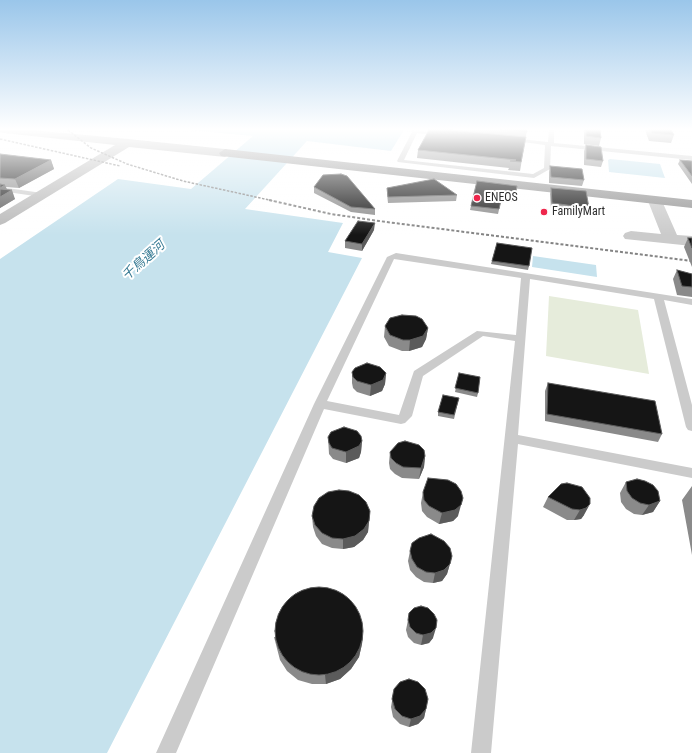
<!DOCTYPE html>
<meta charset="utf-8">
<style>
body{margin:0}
canvas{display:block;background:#fff}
</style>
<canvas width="692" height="753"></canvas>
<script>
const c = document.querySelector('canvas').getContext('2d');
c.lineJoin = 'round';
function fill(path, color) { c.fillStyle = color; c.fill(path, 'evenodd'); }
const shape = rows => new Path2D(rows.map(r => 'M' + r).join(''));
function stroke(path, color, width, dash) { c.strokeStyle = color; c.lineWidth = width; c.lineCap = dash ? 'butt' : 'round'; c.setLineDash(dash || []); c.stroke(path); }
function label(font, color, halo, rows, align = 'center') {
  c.font = font + ' "Roboto Condensed","Noto Sans JP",sans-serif'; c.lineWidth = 4; c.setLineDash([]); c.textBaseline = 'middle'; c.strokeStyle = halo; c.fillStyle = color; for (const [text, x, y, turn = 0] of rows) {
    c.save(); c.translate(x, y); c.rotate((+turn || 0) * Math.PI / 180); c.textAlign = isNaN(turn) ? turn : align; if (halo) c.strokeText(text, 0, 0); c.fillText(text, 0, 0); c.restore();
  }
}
fill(shape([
 [549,296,638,310,649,374,546,356]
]), '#e6ecdb');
fill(shape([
 [190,130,404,130,391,151,307,141,245,209,343,223,328,252,362,258,107,753,0,753,0,259,118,179,191,189,253,136],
 [610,159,660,164,665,178,609,172,608,160],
 [533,256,596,265,597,277,532,267]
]), '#c6e2ed');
fill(shape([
 [413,130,444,134,441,136,417,133,404,160,533,174,544,168,545,145,508,140,511,138,548,142,549,130,554,130,554,143,692,156,692,160,551,146,550,169,534,178,398,162,397,161,413,130],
 [0,187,42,193,45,195,42,197,0,191,0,187],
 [396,253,692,299,692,305,664,300,692,405,692,431,688,430,686,427,654,299,530,279,518,435,692,468,692,478,518,444,491,753,471,753,515,341,483,336,423,376,412,416,405,423,401,424,324,409,176,753,156,753,314,404,387,257,396,253],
 [394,259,521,278,516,335,477,331,414,371,399,415,327,401,394,259]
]), '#cbcbcb');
fill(shape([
 [655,197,660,198,662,201,677,235,692,236,692,246,625,239,623,236,625,233,631,231,661,234,648,201,650,198,655,197]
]), '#cbcbcb');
fill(shape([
 [0,130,32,130,128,139,225,149,231,153,225,157,129,147,5,223,0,225,0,214,115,145,4,133,0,132,0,130]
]), '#b8b8b8');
fill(shape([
 [225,149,692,200,692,208,221,156,219,153,225,149]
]), '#959595');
stroke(shape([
 [68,130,91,148,127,164,183,181,274,201],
 [0,139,120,166]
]), '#838383', 1.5, [2.5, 1.5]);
stroke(shape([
 [269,200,331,214,379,221,692,261]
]), '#838383', 2, [3, 2]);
fill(shape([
 [429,130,527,130,520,171,508,170,509,168,417,158,418,150],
 [584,130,603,130,600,130,601,138,599,146,584,144],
 [645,130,671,130,674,135,671,143,649,141],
 [586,145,603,161,601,167,584,165,584,151],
 [0,154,51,160,54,169,19,188,6,187,7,190,15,199,0,208],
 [680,160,692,161,692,184,678,164],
 [550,166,584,180,582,186,549,183,549,172],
 [477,181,515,198,514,202,501,201,498,214,470,210],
 [314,187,375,209,375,215,351,212,314,193],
 [387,188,457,195,456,201,388,203,387,194],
 [551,188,589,208,587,214,551,209,550,194],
 [374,230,362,251,345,248,345,241],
 [688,238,692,238,692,267,684,247],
 [497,243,529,266,528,270,491,264],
 [677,270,692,274,692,297,677,295,673,279],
 [385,326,428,328,426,339,422,347,409,351,402,351,389,346,384,337],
 [352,372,386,373,385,384,382,391,370,396,357,392,353,388,352,383],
 [459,373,478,393,477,397,455,392],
 [548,383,662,434,658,442,545,421,545,391],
 [459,398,454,419,438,416,438,412],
 [328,437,362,441,361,452,359,458,346,463,333,459,329,454],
 [390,452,425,456,424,467,419,479,402,478,395,474,390,469,389,463],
 [626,482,660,501,653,512,642,515,634,514,626,509,621,502,620,493],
 [561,484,584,515,581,519,574,520,567,520,543,507,548,497],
 [692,486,692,555,682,500],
 [423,492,458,516,453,521,439,524,427,517,422,511,421,503],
 [370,511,368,532,363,540,354,547,343,549,332,548,322,544,316,536,313,527,312,516],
 [410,551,452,556,447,574,442,581,433,583,424,582,416,577,410,570,408,561],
 [408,620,433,638,429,643,421,645,414,643,408,637,406,630],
 [363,634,362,644,359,657,351,669,340,679,326,684,312,684,298,680,287,671,280,660,274,637],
 [394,689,426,709,424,718,418,724,409,727,400,724,393,717,391,707]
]), '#8a8a8a');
fill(shape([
 [51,160,54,169,19,188,15,179],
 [5,185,8,192,12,190,15,199,0,208,0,188],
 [375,223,374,230,362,251,362,244],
 [428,328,426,339,422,347,409,351,410,340],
 [386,373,385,384,382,391,370,396,371,385],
 [362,441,361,452,359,458,346,463,346,452],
 [425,456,424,467,419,479,421,468],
 [463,498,458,516,453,521,439,524,442,513],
 [660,501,653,512,642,515,649,505],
 [590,504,584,515,581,519,574,520,580,510],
 [370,511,368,532,363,540,354,547,343,549,343,539],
 [450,564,447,574,442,581,433,583,435,573],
 [436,628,433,638,429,643,421,645,423,635],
 [363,634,362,644,359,657,351,669,340,679,326,684,325,675],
 [426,709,424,718,418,724,409,727,411,719]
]), '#5b5b5b');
const building = shape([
 [429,130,449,130,526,137,521,162,510,161,516,160,418,150,429,130],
 [501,130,527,130,527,132,501,130],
 [586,130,600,130,601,138,586,136,586,130],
 [650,130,671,130,674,135,652,133,650,130],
 [586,145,601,147,603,161,586,159,586,145],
 [0,154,51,160,15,179,0,178,0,154],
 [680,160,692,161,692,176,680,160],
 [550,166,582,169,584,180,551,177,550,166],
 [341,174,347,176,375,209,351,207,314,187,323,175,341,174],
 [434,179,457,195,388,197,387,188,434,179],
 [477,181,517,186,515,198,502,196,499,209,471,206,477,181],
 [0,184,5,185,0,188,0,184],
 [551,188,586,191,589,208,552,203,551,188],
 [0,189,12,190,0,197,0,189],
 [358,221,375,223,362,244,345,241,358,221],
 [688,238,692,238,692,248,688,238],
 [497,243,532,248,529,266,492,261,497,243],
 [677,270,692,274,692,287,682,286,677,270],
 [402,315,416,316,422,319,428,328,423,336,410,340,403,340,390,335,385,326,390,318,402,315],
 [367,363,380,367,386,373,383,380,371,385,357,381,353,377,352,372,355,368,367,363],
 [459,373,480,377,478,393,455,388,459,373],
 [548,383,655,401,662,434,547,414,548,383],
 [443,395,459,398,454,415,438,412,443,395],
 [344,427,357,431,361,436,362,441,359,446,346,452,332,448,329,443,328,437,331,432,344,427],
 [405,441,419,445,424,450,425,456,421,468,403,467,396,463,391,458,390,452,398,443,405,441],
 [428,478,448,480,456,484,461,491,463,498,461,505,455,510,442,513,429,506,424,500,423,492,428,478],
 [637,479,645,481,653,485,658,491,660,501,649,505,640,503,632,498,627,491,626,482,637,479],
 [567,483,582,487,590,498,590,504,586,508,580,510,572,509,548,497,561,484,567,483],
 [339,490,349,491,359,495,366,502,370,511,369,521,364,529,355,536,343,539,332,538,322,533,315,525,312,516,314,506,319,498,328,492,339,490],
 [431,534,444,541,450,548,452,556,450,564,444,570,435,573,426,572,417,567,412,559,410,551,412,543,419,538,431,534],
 '275 631a44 44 0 1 1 88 0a44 44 0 1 1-88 0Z',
 [421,606,428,608,434,614,437,620,436,628,431,633,423,635,416,633,410,627,408,620,409,613,414,608,421,606],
 [409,679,418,682,425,689,428,699,426,709,420,716,411,719,402,716,395,709,392,699,394,689,400,682,409,679]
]);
fill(building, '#151515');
stroke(building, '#5b5b5b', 1);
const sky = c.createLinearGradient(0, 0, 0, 235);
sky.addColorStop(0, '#9ac6ea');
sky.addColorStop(0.55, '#fff');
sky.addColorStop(1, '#ffffff00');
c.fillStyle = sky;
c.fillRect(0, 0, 692, 235);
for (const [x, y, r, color] of [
 [477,198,4,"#ee264c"],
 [544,212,4,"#ee264c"]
]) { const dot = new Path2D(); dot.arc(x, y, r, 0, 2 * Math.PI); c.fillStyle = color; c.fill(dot); stroke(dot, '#fff', 1.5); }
label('12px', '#2e2e2e', '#fff', [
 ["ENEOS",485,198],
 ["FamilyMart",552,212]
], 'left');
label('italic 13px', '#387b94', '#fff', [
 ["千鳥運河",144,261,-42]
]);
</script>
